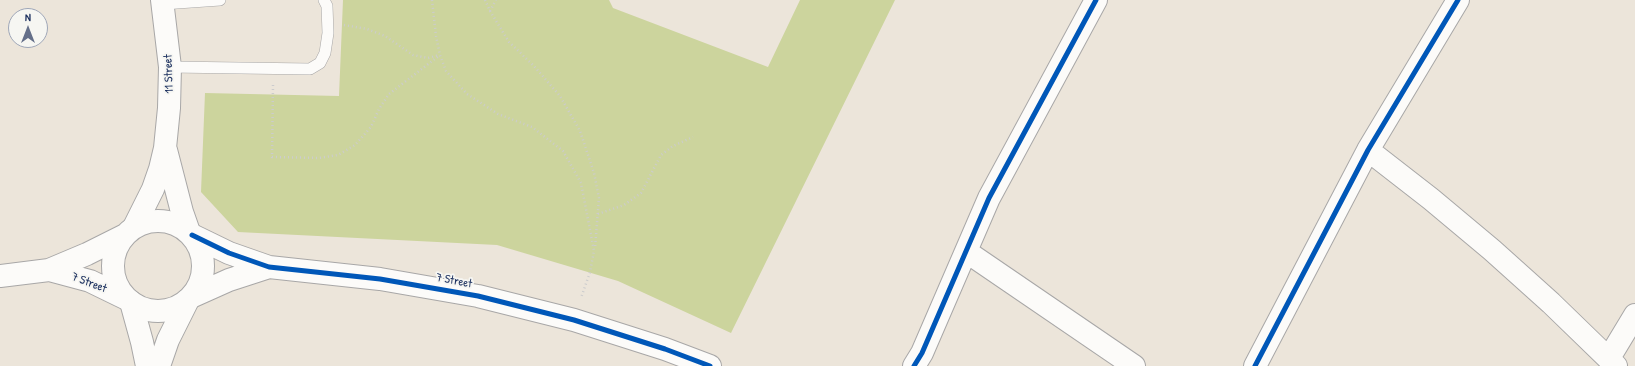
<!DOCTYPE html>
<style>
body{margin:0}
#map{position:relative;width:1635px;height:366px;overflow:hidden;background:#ece5da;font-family:"Patrick Hand",sans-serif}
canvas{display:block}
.north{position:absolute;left:8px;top:8px;width:40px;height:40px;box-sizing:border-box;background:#f6f6f2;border:1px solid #9ea6b7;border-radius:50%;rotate:0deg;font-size:11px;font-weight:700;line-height:16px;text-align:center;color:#1b2f5e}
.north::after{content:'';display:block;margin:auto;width:14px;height:18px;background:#646f89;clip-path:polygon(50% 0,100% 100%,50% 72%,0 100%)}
</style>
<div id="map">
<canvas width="1635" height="366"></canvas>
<div class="north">N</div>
</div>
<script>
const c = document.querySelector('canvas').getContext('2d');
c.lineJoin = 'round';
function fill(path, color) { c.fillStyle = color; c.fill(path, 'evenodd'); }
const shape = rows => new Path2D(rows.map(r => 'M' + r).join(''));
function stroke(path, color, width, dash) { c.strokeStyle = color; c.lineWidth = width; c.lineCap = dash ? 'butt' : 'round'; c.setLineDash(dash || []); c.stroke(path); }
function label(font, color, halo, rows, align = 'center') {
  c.font = font + ' "Patrick Hand",sans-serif'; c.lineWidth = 3.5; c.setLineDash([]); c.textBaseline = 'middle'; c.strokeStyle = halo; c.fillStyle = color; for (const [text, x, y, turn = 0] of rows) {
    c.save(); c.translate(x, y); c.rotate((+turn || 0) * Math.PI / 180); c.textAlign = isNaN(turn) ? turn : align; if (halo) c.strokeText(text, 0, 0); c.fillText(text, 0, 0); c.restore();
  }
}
fill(shape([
 [343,0,609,0,613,8,768,67,800,0,895,0,731,333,618,281,497,245,238,232,201,192,205,93,339,96]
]), '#ccd49d');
const service = shape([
 [163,4,220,0],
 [170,67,310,69,320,63,325,53,328,33,327,6,324,0]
]);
const minor = shape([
 [166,150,182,212,189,232],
 [1368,150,1431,199,1492,250,1551,303,1616,366],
 [134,227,153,189,160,169,165,148,169,108,170,67,162,0],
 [967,252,1134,366],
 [131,302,142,342,147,366],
 [1609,358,1635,315],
 [159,366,168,340,188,300],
 [914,366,922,353,989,198,1096,0],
 [1255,366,1368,150,1458,0]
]);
const tertiary = shape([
 '113 266a45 45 0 1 1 90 0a45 45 0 1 1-90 0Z',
 [192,235,229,253,269,267,380,279,478,296,574,320,665,349,710,366],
 [49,270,87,254,125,235],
 [0,276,49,270,90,281,127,299],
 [191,297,229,280,269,267]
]);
stroke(service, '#a8a7a7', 12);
stroke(minor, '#a8a7a7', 24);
stroke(tertiary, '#a8a7a7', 24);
stroke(shape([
 [432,0,436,36,440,55,446,71,467,94,498,114,532,127,563,151,581,183,594,251,590,272,581,298],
 [485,0,490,11,509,42,533,65,560,96,580,131,594,173,599,198,595,248],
 [490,11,496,0],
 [344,25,367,29,385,36,413,55,428,58,439,55],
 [273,85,272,157,319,158,338,155,355,145,371,127,379,109,389,94,440,55],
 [598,214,624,205,641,193,661,155,673,146,693,137]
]), '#cccccd', 2.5, [1, 3]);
stroke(service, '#fcfbf9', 11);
stroke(minor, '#fcfbf9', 22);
stroke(tertiary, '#fcfbf9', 22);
stroke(shape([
 [192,235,229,253,269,267,380,279,478,296,574,320,665,349,710,366],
 [914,366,922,353,989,198,1096,0],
 [1255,366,1368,150,1458,0]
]), '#0057b8', 5);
label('12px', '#1b2f5e', '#f6f6f2', [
 ["11 Street",169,74,-92],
 ["7 Street",454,281,11],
 ["7 Street",89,283,21]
]);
</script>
